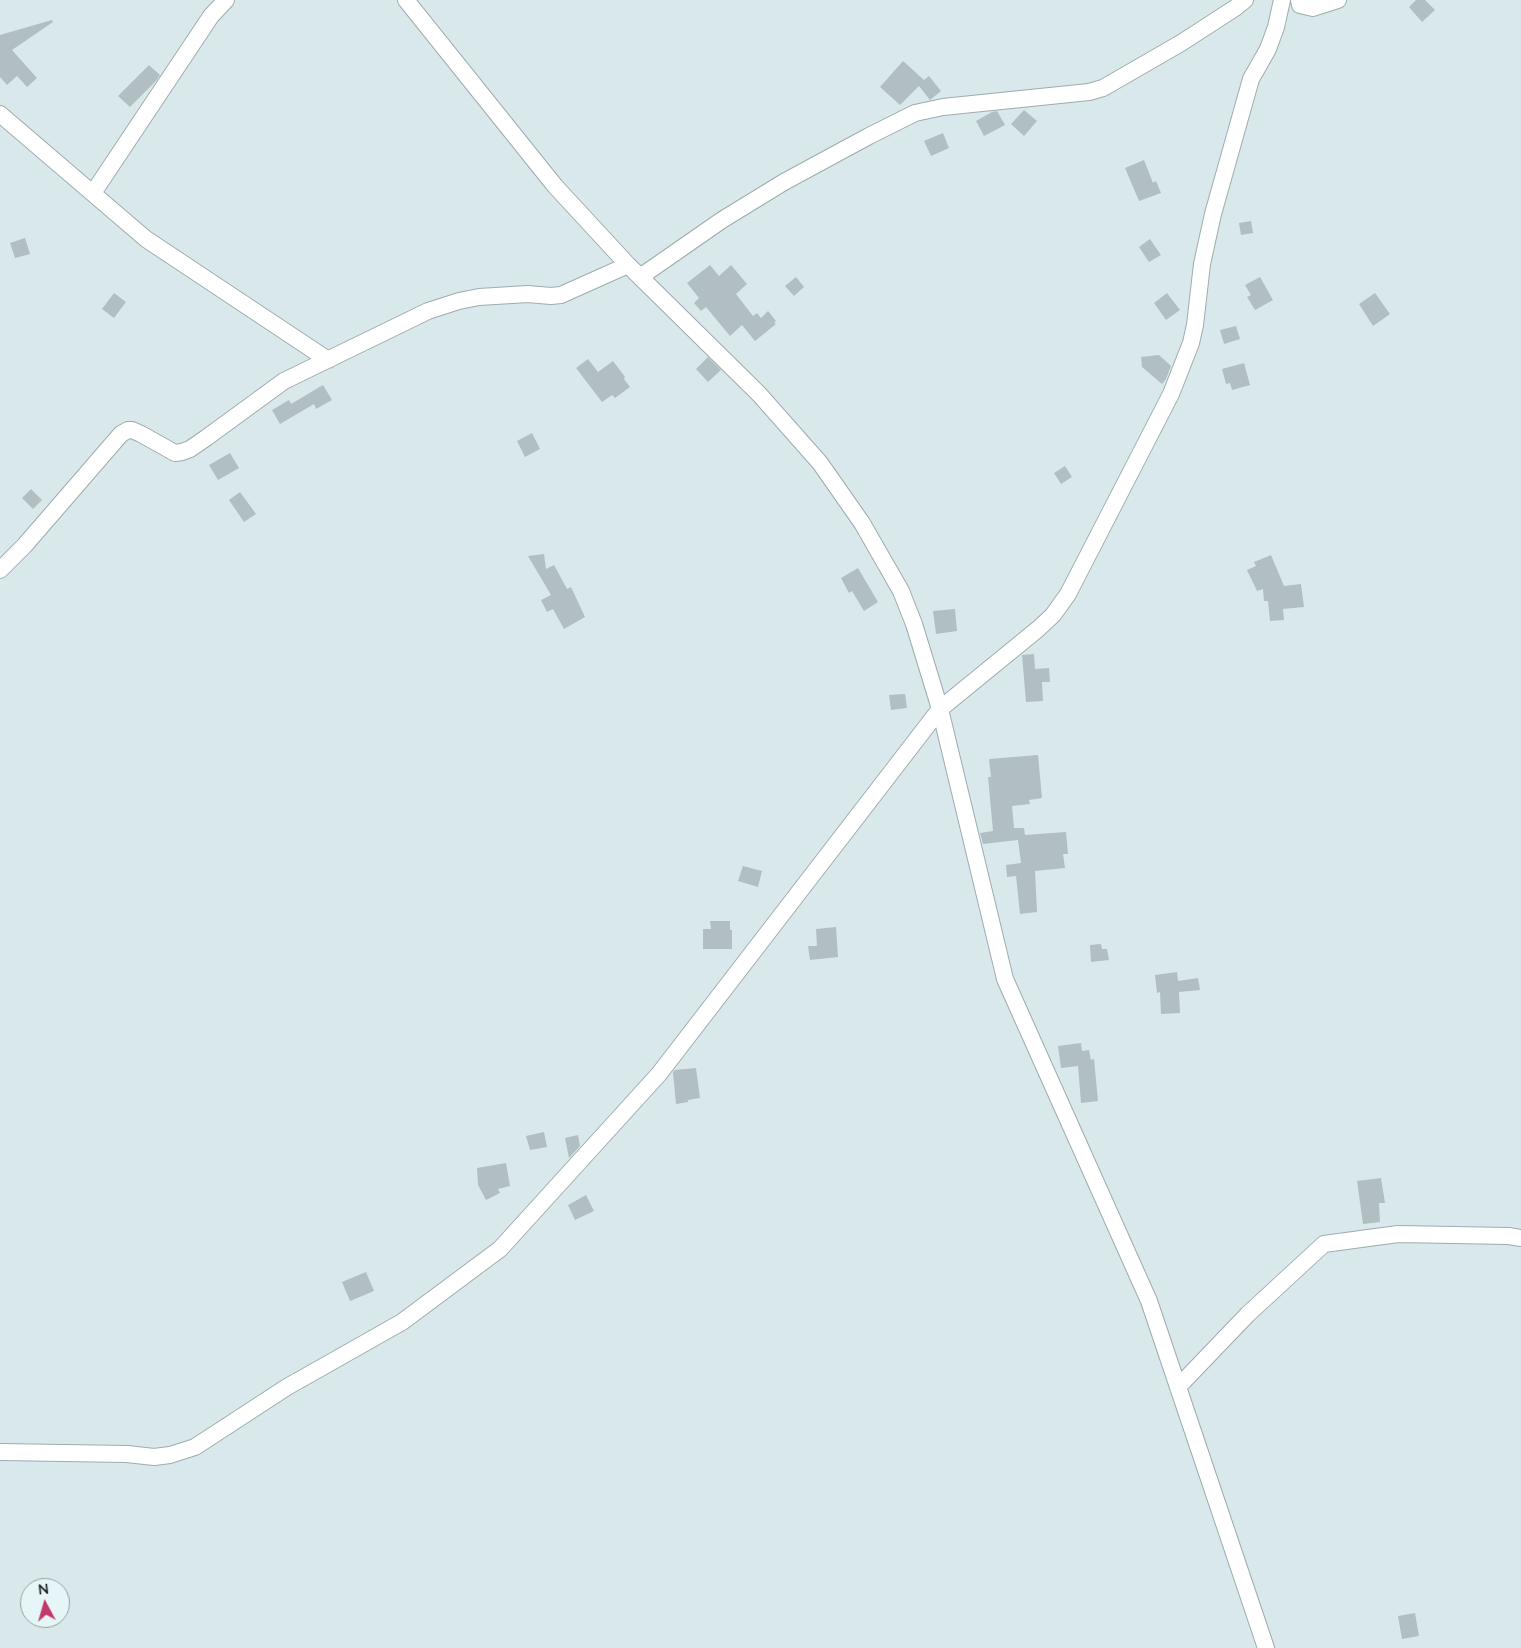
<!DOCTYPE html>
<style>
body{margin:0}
#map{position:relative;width:1521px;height:1648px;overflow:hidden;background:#d9e8eb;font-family:Lato,sans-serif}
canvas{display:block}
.north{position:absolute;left:20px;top:1578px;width:50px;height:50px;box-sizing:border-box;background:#e6f5f8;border:1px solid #95a0a2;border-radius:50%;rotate:354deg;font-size:14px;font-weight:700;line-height:20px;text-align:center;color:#1b2021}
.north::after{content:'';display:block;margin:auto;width:18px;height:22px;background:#c4386c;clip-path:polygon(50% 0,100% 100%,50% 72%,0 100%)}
</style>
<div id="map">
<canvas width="1521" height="1648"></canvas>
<div class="north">N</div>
</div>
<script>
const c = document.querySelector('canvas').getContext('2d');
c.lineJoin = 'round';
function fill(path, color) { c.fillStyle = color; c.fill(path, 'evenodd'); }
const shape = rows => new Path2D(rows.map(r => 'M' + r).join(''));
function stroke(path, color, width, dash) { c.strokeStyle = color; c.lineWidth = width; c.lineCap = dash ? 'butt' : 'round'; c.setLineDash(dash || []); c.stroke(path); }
fill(shape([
 [1416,0,1425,0,1435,10,1422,22,1409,7],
 [52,20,53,22,12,50,37,78,27,87,17,76,7,85,0,77,0,35],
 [903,61,924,80,929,76,941,91,930,100,919,86,900,105,880,87],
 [149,65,160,75,156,81,130,107,118,96],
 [1024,110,1037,121,1024,136,1011,124],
 [997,111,1005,125,984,136,976,121,992,112],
 [943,133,949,148,931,156,924,141],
 [1144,160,1153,183,1156,181,1161,193,1139,201,1125,168],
 [1251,221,1253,233,1241,235,1239,223],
 [25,238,30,254,15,258,10,243],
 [1150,239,1161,255,1149,262,1139,247],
 [710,265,719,276,731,265,747,284,736,294,753,316,757,313,761,318,768,311,776,321,774,323,776,324,755,341,742,325,730,336,706,307,701,311,694,303,699,298,687,283],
 [796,277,804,287,794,296,785,286],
 [1260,277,1273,300,1255,310,1247,297,1251,295,1245,285],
 [114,293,126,302,114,318,102,309],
 [1167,293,1180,310,1166,320,1154,303],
 [1375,293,1390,314,1373,326,1359,304],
 [1236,326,1240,339,1224,344,1220,330],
 [1159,355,1171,366,1166,379,1162,384,1142,367,1141,357],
 [708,357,721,370,708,382,696,369],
 [588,359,598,372,613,361,625,377,624,379,630,387,615,398,612,395,602,402,576,368],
 [1244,363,1250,385,1232,390,1230,383,1226,384,1222,369],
 [323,385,332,400,316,409,314,404,280,424,272,410,289,400,291,404],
 [532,433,540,449,525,457,517,441],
 [230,453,239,468,218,480,209,465],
 [1065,466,1072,477,1061,484,1054,473],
 [31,489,42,500,33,509,22,498],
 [240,492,256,514,244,522,229,500],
 [544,554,546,569,554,565,567,589,571,587,585,617,564,629,553,609,547,612,541,600,551,595,528,556],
 [1271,555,1284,586,1301,584,1304,607,1283,609,1284,620,1270,621,1268,601,1264,601,1263,589,1257,591,1247,570,1256,566,1254,562],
 [858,568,878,602,864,611,852,591,849,593,841,578],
 [955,609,957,631,936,634,933,611],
 [1034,654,1035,669,1049,668,1050,682,1042,682,1043,701,1026,702,1022,655],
 [905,694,907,708,891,710,889,695],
 [1038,755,1042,798,1029,800,1030,804,1012,806,1014,828,1024,828,1025,835,1066,832,1068,854,1063,854,1065,868,1035,871,1037,912,1020,914,1016,876,1007,877,1006,865,1021,863,1018,840,983,844,980,833,993,831,988,777,991,777,989,759],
 [743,866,762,871,758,887,738,881],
 [710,921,730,921,730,930,732,930,732,949,703,949,703,929,711,929],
 [836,927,838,957,810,960,808,946,817,946,816,929],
 [1101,944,1102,949,1107,949,1109,960,1091,962,1090,945],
 [1177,972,1178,981,1198,978,1200,990,1179,992,1180,1013,1161,1014,1160,992,1157,993,1155,975],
 [1081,1043,1082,1051,1089,1050,1091,1060,1094,1059,1098,1101,1081,1103,1078,1066,1061,1068,1058,1046],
 [696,1068,700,1098,688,1100,688,1102,676,1104,673,1072,675,1070],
 [544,1132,547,1147,530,1150,526,1136],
 [578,1135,580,1146,569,1158,565,1138],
 [506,1163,510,1186,498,1189,500,1193,486,1200,478,1185,477,1168],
 [1381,1178,1385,1203,1379,1203,1380,1222,1363,1224,1357,1181],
 [586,1195,594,1211,575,1220,568,1205],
 [366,1272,374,1291,350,1301,342,1282],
 [1415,1613,1419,1636,1402,1639,1398,1616]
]), '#b1bfc2');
const street = shape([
 [406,0,555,186,628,265,759,394,820,463,862,523,901,591,914,624,940,709,1005,979,1149,1301,1266,1648],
 [1299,0,1300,5,1313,8,1338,0],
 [0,114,146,239,328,360],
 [93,193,211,16,226,0],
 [640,277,722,220,784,182,869,136,915,113,943,107,1089,92,1103,88,1181,43,1235,8,1245,0],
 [0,570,25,545,121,434,128,430,132,430,141,434,175,453,182,452,190,449,206,438,284,381,428,311,459,301,479,297,528,294,551,296,561,295,628,265],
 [1178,1387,1248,1314,1324,1244,1398,1234,1509,1236,1521,1238],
 [0,1452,127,1454,154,1457,170,1455,195,1447,287,1387,402,1322,500,1249,659,1074,940,709,1038,629,1053,615,1068,594,1171,394,1191,343,1195,325,1202,264,1213,214,1251,79,1268,49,1276,27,1282,0]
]);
stroke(street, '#9eacaf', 18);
stroke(street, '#fff', 16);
</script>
